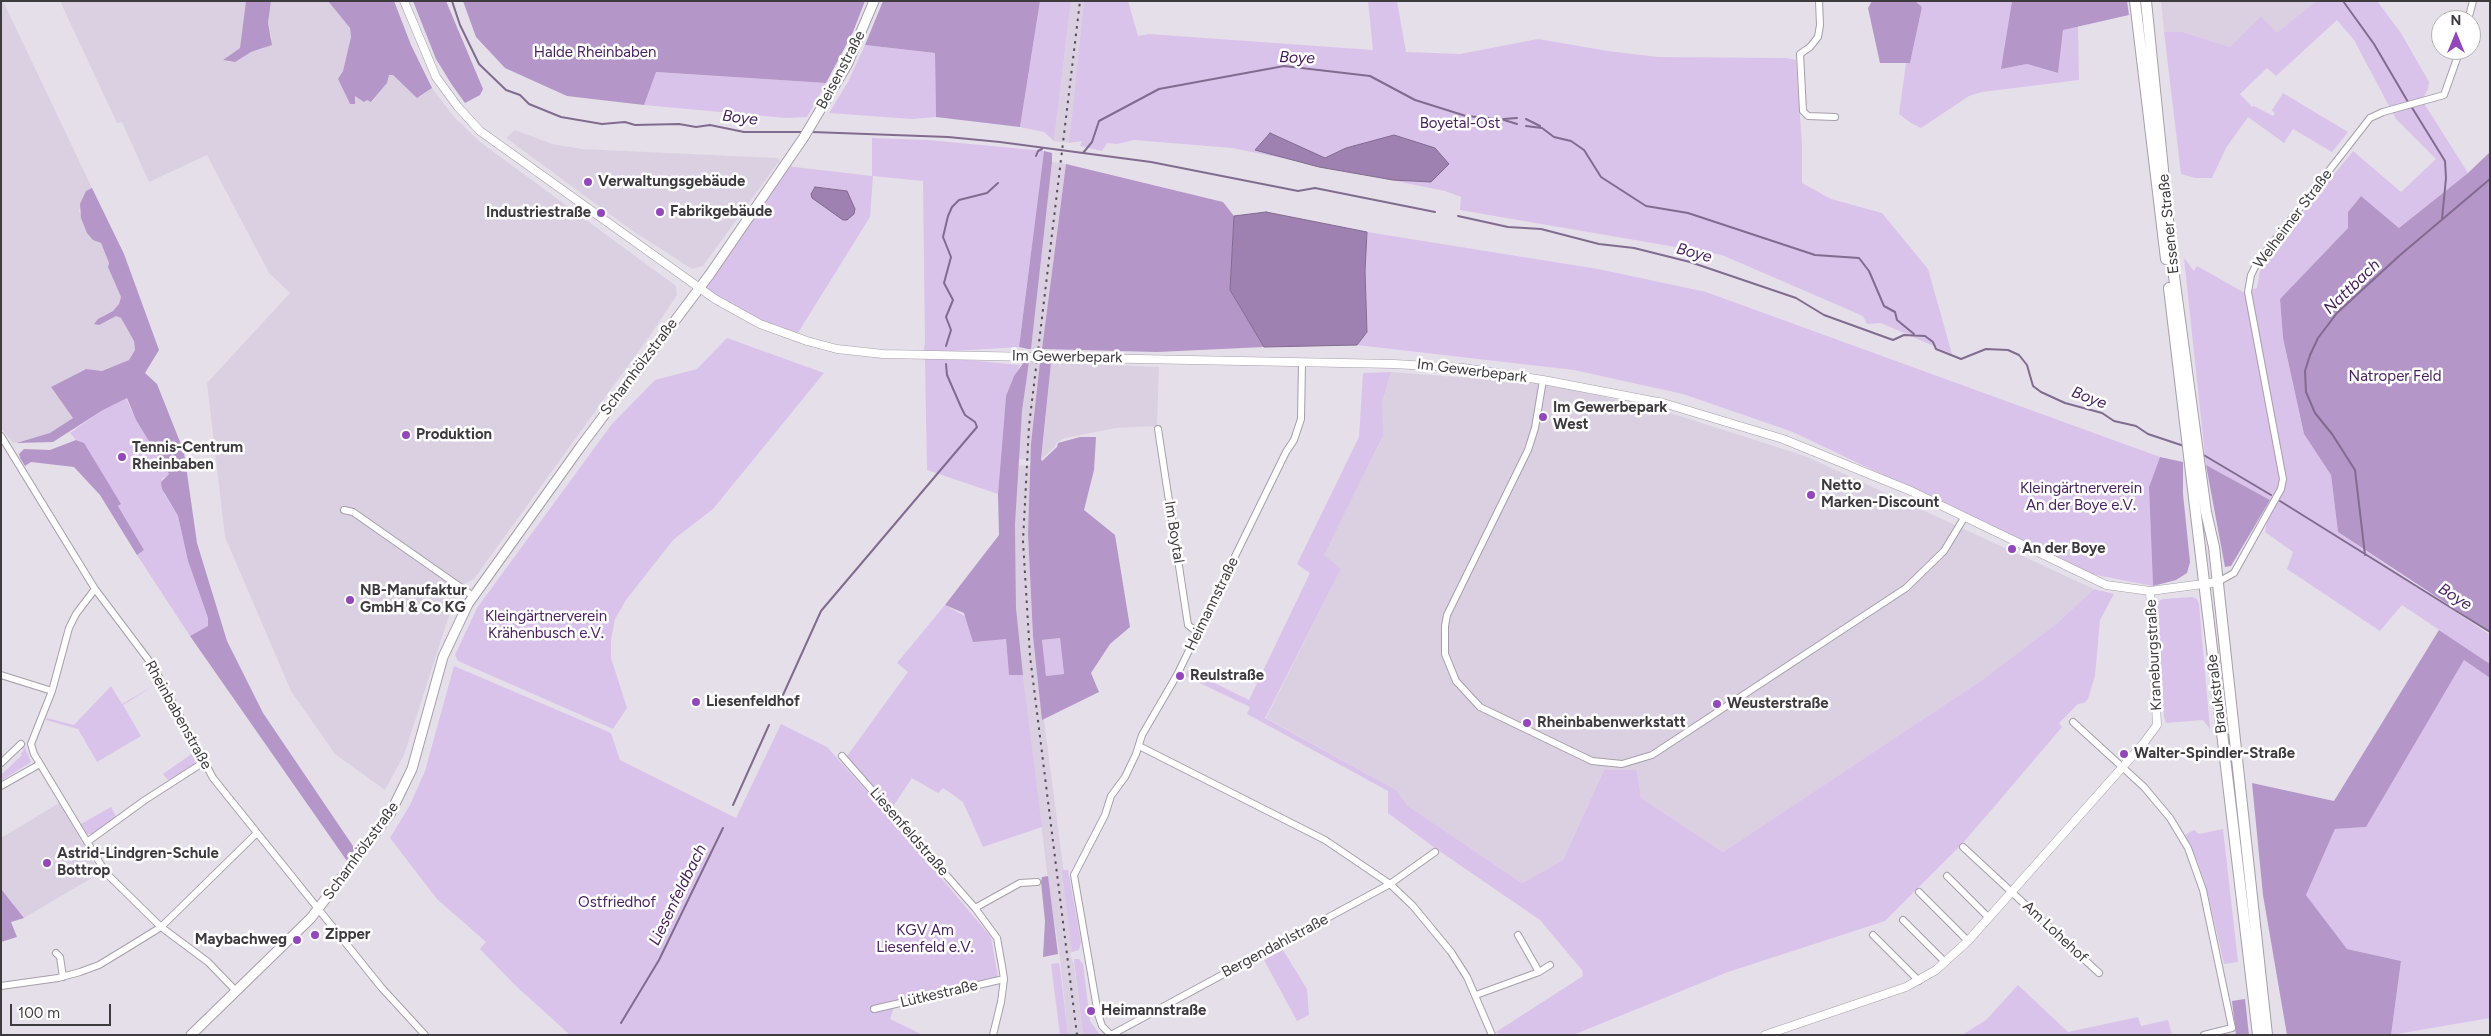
<!DOCTYPE html>
<meta charset="utf-8">
<style>
body{margin:0}
#map{position:relative;width:2491px;height:1036px;overflow:hidden;background:#e5dfea;font-family:Figtree,sans-serif}
canvas{display:block}
.frame{position:absolute;inset:0;border:2px solid #3e3b3f;pointer-events:none}
.north{position:absolute;left:2431px;top:10px;width:50px;height:50px;box-sizing:border-box;background:#fff;border:1px solid #b2b1b2;border-radius:50%;rotate:0deg;font-size:14px;font-weight:700;line-height:20px;text-align:center;color:#3e3b3f}
.north::after{content:'';display:block;margin:auto;width:18px;height:22px;background:#9248ba;clip-path:polygon(50% 0,100% 100%,50% 72%,0 100%)}
.scale{position:absolute;left:10px;top:1004px;width:101px;height:22px;box-sizing:border-box;border:2px solid #3e3b3f;border-top:0;padding-left:6px;font-size:15px;line-height:18px;white-space:nowrap;color:#3e3b3f;-webkit-text-stroke:4px #fff;paint-order:stroke}
</style>
<div id="map">
<canvas width="2491" height="1036"></canvas>
<div class="frame"></div>
<div class="north">N</div>
<div class="scale">100 m</div>
</div>
<script>
const c = document.querySelector('canvas').getContext('2d');
c.lineJoin = 'round';
function fill(path, color) { c.fillStyle = color; c.fill(path, 'evenodd'); }
const shape = rows => new Path2D(rows.map(r => 'M' + r).join(''));
function stroke(path, color, width, dash) { c.strokeStyle = color; c.lineWidth = width; c.lineCap = dash ? 'butt' : 'round'; c.setLineDash(dash || []); c.stroke(path); }
function label(font, color, halo, rows, align = 'center') {
  c.font = font + ' Figtree,sans-serif'; c.lineWidth = 5; c.setLineDash([]); c.textBaseline = 'middle'; c.strokeStyle = halo; c.fillStyle = color; for (const [text, x, y, turn = 0] of rows) {
    c.save(); c.translate(x, y); c.rotate((+turn || 0) * Math.PI / 180); c.textAlign = isNaN(turn) ? turn : align; if (halo) c.strokeText(text, 0, 0); c.fillText(text, 0, 0); c.restore();
  }
}
fill(shape([
 [1,1,3,1,92,188,84,195,79,211,97,242,101,243,109,263,108,267,121,297,119,304,113,311,98,319,116,316,121,318,134,341,135,350,129,360,102,371,85,369,51,387,73,418,50,434,13,443,1,428],
 [60,1,246,1,240,49,223,60,230,62,251,52,265,48,272,39,268,23,271,1,328,1,350,28,351,37,343,71,338,79,350,104,355,101,355,96,372,102,387,83,388,75,393,75,413,93,421,96,432,88,454,117,480,142,676,286,677,295,651,334,474,579,466,583,454,600,404,755,385,790,335,754,291,691,225,537,207,383,290,293,269,273,207,155,149,182,122,122,117,123],
 [1071,1,1084,1,1069,143,1054,141],
 [2161,1,2316,1,2277,34,2261,16,2230,47,2183,32,2164,32],
 [515,130,552,144,582,149,777,158,780,160,703,266,692,269,630,229,506,138],
 [1052,162,1066,164,1042,349,1031,349],
 [1029,362,1040,362,1032,460,1018,459,1022,411],
 [1051,363,1159,367,1157,426,1116,428,1065,438,1056,443,1055,447,1041,459],
 [1391,372,1548,384,1661,410,1805,456,2094,589,2056,624,1982,680,1723,852,1641,798,1637,770,1604,770,1563,860,1522,883,1408,806,1396,790,1266,718,1341,569,1323,555,1381,441,1382,403],
 [1017,465,1031,466,1028,534,1033,636,1072,935,1072,952,1070,954,1074,964,1083,1035,1068,1035,1060,958,1049,888,1023,675,1016,608,1015,524],
 [59,803,100,873,24,918,1,889,1,838]
]), '#dad0e2');
fill(shape([
 [1040,1,1071,1,1054,141,1044,132,1020,127],
 [1084,1,1128,1,1138,36,1149,34,1373,50,1368,1,1397,1,1406,52,1460,54,1538,39,1608,51,1658,57,1786,58,1796,60,1802,144,1802,183,1831,199,1882,213,1928,269,1952,354,1881,323,1867,324,1863,316,1722,255,1460,210,1461,197,1445,191,1232,148,1134,140,1117,144,1107,143,1102,151,1080,146,1082,141,1069,143],
 [1915,1,2012,1,2002,69,2027,64,2057,73,2063,29,2078,26,2079,80,1982,92,1969,96,1921,128,1911,123,1899,114,1906,63,1910,63,1922,7],
 [2316,1,2377,1,2401,33,2429,82,2428,89,2422,100,2468,173,2399,228,2361,196,2348,212,2348,228,2280,299,2283,338,2304,434,2331,475,2338,532,2490,635,2490,664,2402,605,2380,631,2287,569,2293,552,2265,532,2270,500,2206,465,2184,258,2194,271,2197,266,2243,292,2257,288,2260,271,2271,252,2353,151,2401,192,2436,159,2396,119,2354,40,2337,20,2276,76,2267,68,2240,94,2252,107,2254,106,2273,116,2275,114,2272,110,2283,93,2348,132,2332,152,2293,129,2284,143,2248,117,2226,148,2212,178,2195,178,2181,174,2164,32,2183,32,2230,47,2261,16,2277,33],
 [865,45,935,53,936,117,912,119,829,113,848,82],
 [655,72,826,83,807,117,786,118,644,105],
 [872,138,928,140,1044,151,1019,347,923,353,925,344,923,181,873,176,870,217,796,336,761,324,701,287,786,166,872,176],
 [1367,232,1598,269,1706,292,2160,457,2149,487,2153,586,2091,574,1793,432,1683,394,1574,370,1357,345,1367,332,1365,271],
 [727,338,824,373,713,509,673,540,626,600,615,619,611,640,611,658,627,708,613,729,458,661,455,655,477,608,612,424,655,380,697,369],
 [923,356,1020,365,1006,396,998,494,927,470,925,361],
 [1391,372,1382,403,1383,436,1324,555,1341,569,1265,718,1396,790,1408,806,1522,883,1563,860,1604,770,1637,770,1641,798,1723,852,1982,680,2056,624,2094,589,2114,594,2100,620,2095,676,2088,699,2084,703,2078,704,2059,723,2062,727,1994,807,1961,845,1885,921,1728,972,1573,1035,1501,1035,1496,1032,1583,976,1582,970,1540,920,1435,848,1388,813,1388,791,1247,714,1250,707,1185,676,1188,670,1249,700,1310,573,1297,564,1359,437,1363,373],
 [126,398,136,420,169,474,162,479,164,494,178,516,188,561,208,618,209,626,190,636,137,555,144,550,118,506,121,504,80,441,76,440,70,433,103,410],
 [2192,597,2197,599,2199,604,2210,729,2203,720,2166,723,2164,716,2157,602,2163,599],
 [945,605,1006,639,1009,674,1023,675,1042,827,983,847,963,802,943,788,938,793,912,778,892,808,847,756,908,672,897,663],
 [1060,638,1064,674,1046,676,1042,640],
 [2464,660,2490,678,2490,1018,2391,1035,2401,961,2347,949,2306,895,2335,829,2366,827],
 [454,666,611,733,620,760,736,818,781,724,827,747,889,816,991,937,998,977,896,1002,890,1019,923,1035,570,1035,516,986,480,949,486,942,437,899,390,838,410,805,425,771],
 [158,683,123,705,141,736,97,762,78,729,46,720,47,718,74,725,111,686,122,704],
 [24,745,31,762,1,781,1,775,22,755,21,753,24,750,21,747],
 [193,753,195,764,168,780,163,774],
 [111,807,116,817,93,834,87,834,81,824],
 [2223,829,2238,962,2224,964,2206,886,2196,858,2185,835,2194,830,2199,834],
 [1062,870,1068,870,1081,942,1079,950,1072,952],
 [1283,950,1307,989,1309,1015,1297,1021,1264,960],
 [1074,959,1079,959,1083,964,1090,1021,1100,1035,1083,1035],
 [1059,963,1060,968,1068,1035,1060,1035,1051,964],
 [2018,985,2068,1032,2138,1017,2141,1026,2168,1020,2172,1035,1962,1035,1986,1020]
]), '#dac3ea');
fill(shape([
 [246,1,271,1,268,23,272,45,251,52,235,62,223,60,240,48],
 [328,1,394,1,411,45,432,88,417,98,393,75,389,75,387,83,371,102,367,100,364,102,355,96,355,104,350,104,338,79,343,71,351,37,350,28],
 [413,1,446,1,483,89,480,95,465,103,452,85,436,59],
 [463,1,865,1,853,32,826,83,656,72,644,105,567,96,505,68,476,37],
 [883,1,1040,1,1020,127,936,117,935,53,865,45],
 [1872,1,1915,1,1922,7,1910,63,1880,63,1868,8],
 [2012,1,2127,1,2129,15,2063,30,2058,73,2027,64,2001,69],
 [1044,151,1052,153,1052,162,1031,349,1028,349,1019,347],
 [2490,152,2490,632,2338,532,2331,475,2304,434,2283,338,2280,299,2348,228,2348,212,2361,196,2399,228,2468,173],
 [1066,164,1223,202,1234,216,1230,290,1264,347,1157,352,1042,349],
 [92,188,124,254,159,350,145,373,157,384,184,452,197,543,227,641,263,713,355,849,347,861,190,636,208,626,208,618,188,561,178,516,162,489,161,482,169,474,136,420,127,398,103,410,53,442,16,443,50,433,73,418,51,387,86,369,102,371,129,360,135,350,134,341,121,318,116,316,99,325,94,324,98,319,113,311,119,304,121,297,108,267,109,263,101,243,93,240,87,233,81,218,80,204,86,191],
 [1024,362,1029,362,1022,411,1015,524,1016,608,1023,675,1009,675,1006,639,973,642,964,613,945,605,999,535,998,494,1006,396,1014,376],
 [1040,362,1051,363,1041,459,1042,461,1057,447,1058,443,1080,437,1096,437,1094,470,1084,510,1115,535,1130,627,1110,644,1091,673,1099,692,1042,720,1033,636,1028,534,1031,444],
 [1060,638,1064,674,1046,676,1042,640],
 [76,440,84,443,121,504,118,506,144,550,137,555,100,495,74,467,31,462,25,466,20,458,19,454,24,449,50,450],
 [2160,457,2183,462,2183,494,2190,562,2187,573,2176,580,2153,586,2149,487],
 [2206,465,2270,500,2231,566,2225,567],
 [2439,630,2490,664,2490,678,2464,660,2366,827,2335,829,2306,895,2347,949,2401,961,2391,1035,2287,1035,2263,895,2252,783,2334,801],
 [1048,876,1058,954,1043,957,1045,921,1041,882,1042,877],
 [1,889,24,918,11,922,17,937,1,942],
 [2245,999,2249,1035,2236,1035,2232,1001]
]), '#b496c8');
const water = shape([
 [1270,133,1325,158,1346,148,1394,135,1435,148,1449,164,1431,182,1393,180,1319,167,1255,150,1270,133],
 [815,187,847,191,855,209,854,214,847,220,843,220,812,198,811,194,815,187],
 [1266,212,1367,232,1365,271,1367,332,1357,345,1264,347,1230,290,1234,216,1266,212]
]);
fill(water, '#9e80b1');
stroke(water, '#816b8f', 1);
stroke(shape([
 [452,1,460,25,479,64,506,90,520,95,529,104,561,117,602,124,625,122,635,125,679,124,696,127,710,125,744,132,804,132],
 [2343,1,2374,44,2408,102],
 [2411,106,2445,161,2446,178,2442,219],
 [1504,119,1517,118],
 [1526,119,1540,126],
 [1526,126,1542,128,1554,137,1571,141,1584,150,1601,177,1646,206,1688,213,1815,255,1859,258,1869,271,1884,306,1895,312,1897,320,1914,334],
 [812,132,948,137,1000,142,1151,162,1298,191,1315,188,1435,212],
 [1083,153,1092,142,1099,121,1159,89,1284,66,1370,76,1415,100,1466,116,1501,119,1517,124],
 [1036,156,1038,151,1042,149],
 [1458,216,1508,227,1541,229,1599,244,1634,248,1690,262,1796,298,1824,315,1893,340,1904,335,1925,336,1933,342,1936,349,1961,359,1986,349,2008,350,2019,355,2027,365,2033,386,2041,392,2065,403,2102,413,2114,421,2136,426,2148,434,2184,446],
 [946,346,951,330,946,317,953,300,944,283,951,257,943,237,948,216,952,207,959,200,987,193,998,183],
 [2202,454,2271,495],
 [2280,501,2490,632],
 [2365,555,2355,470,2332,434,2315,413,2306,392,2305,371,2310,355,2318,338,2337,313,2399,256,2490,179],
 [778,706,821,611,977,427,975,422,965,415,961,407,947,375,946,364],
 [733,805,769,725],
 [621,1023,659,960,723,828]
]), '#816b8f', 2);
const minor = shape([
 [1819,1,1820,25,1818,37,1810,47,1800,54,1803,111,1808,116,1835,117],
 [2468,20,2473,1],
 [1543,380,1535,428,1528,450,1447,615,1445,626,1445,654,1456,681,1480,707,1592,761,1622,764,1652,755,1906,588,1944,551,1964,518],
 [1158,429,1188,625,1197,632],
 [1,436,95,589,153,666,213,778,381,987,425,1035],
 [344,510,353,512,473,596],
 [2218,582,2234,573,2281,489,2283,479,2248,292,2251,275,2257,263,2370,118,2383,112,2444,95,2460,50],
 [95,589,76,614,69,628,52,691,31,744,34,754,106,873,161,927,208,962,236,991],
 [1,675,52,691],
 [2073,722,2144,787,2170,818,2188,848,2203,890,2232,1028,2204,1035],
 [1139,746,1325,840,1390,884,1413,906,1451,952,1467,977,1492,1035],
 [842,756,975,908,1020,883,1037,882],
 [1,763,21,744],
 [1,786,40,764],
 [87,842,145,800,204,762],
 [1963,847,2099,973],
 [1947,876,1988,917],
 [1919,892,1968,941],
 [975,908,997,938,1002,966,1004,979,1001,1002,993,1035],
 [1903,920,1945,962],
 [1518,935,1539,972],
 [1873,935,1919,981],
 [56,953,60,957,63,977],
 [1,986,58,978,80,972,99,965,127,948,161,927,257,833],
 [1476,995,1539,972,1550,965],
 [874,1009,1004,979],
 [1111,1035,1102,1026,1098,1014,1074,875,1105,815,1111,796,1125,777,1136,754,1142,735,1177,675,1286,452,1294,440,1301,419,1302,362],
 [1111,1035,1390,884,1435,852]
]);
const tertiary = shape([
 [404,1,436,77,458,107,480,131,715,299,760,324,807,341,837,349,883,354,1394,364,1463,368,1543,380,1663,403,1783,439,1911,491,2106,585,2150,591,2218,582],
 [1765,1035,1906,987,1936,970,1968,941,2143,744,2157,725,2150,591]
]);
const secondary = shape([
 [191,1035,311,918,390,814,412,769,443,657,468,604,581,446,710,274,804,137,847,65,874,1]
]);
const primary = shape([
 [2135,1,2166,259],
 [2146,1,2173,269,2206,512,2214,547,2267,1035],
 [2169,288,2258,1035]
]);
stroke(minor, '#a69faa', 8);
stroke(tertiary, '#a69faa', 9);
stroke(secondary, '#a69faa', 11);
stroke(primary, '#a69faa', 12);
stroke(minor, '#fff', 6);
stroke(tertiary, '#fff', 8);
stroke(secondary, '#fff', 9);
stroke(primary, '#fff', 10);
stroke(shape([
 [1077,1035,1030,656,1023,541,1029,426,1080,1]
]), '#524e53', 2, [2.5, 5]);
for (const [x, y, r, color] of [
 [588,182,5,"#9248ba"],
 [660,212,5,"#9248ba"],
 [601,213,5,"#9248ba"],
 [1543,417,5,"#9248ba"],
 [406,435,5,"#9248ba"],
 [122,457,5,"#9248ba"],
 [1811,495,5,"#9248ba"],
 [2012,549,5,"#9248ba"],
 [350,600,5,"#9248ba"],
 [1180,676,5,"#9248ba"],
 [696,702,5,"#9248ba"],
 [1717,704,5,"#9248ba"],
 [1527,723,5,"#9248ba"],
 [2124,754,5,"#9248ba"],
 [47,863,5,"#9248ba"],
 [315,935,5,"#9248ba"],
 [297,940,5,"#9248ba"],
 [1091,1011,5,"#9248ba"]
]) { const dot = new Path2D(); dot.arc(x, y, r, 0, 2 * Math.PI); c.fillStyle = color; c.fill(dot); stroke(dot, '#fff', 2); }
label('15px', '#4a2260', '#fff', [
 ["Halde Rheinbaben",595,53],
 ["Boyetal-Ost",1460,124],
 ["Natroper Feld",2395,377],
 ["Kleingärtnerverein",2081,489],
 ["An der Boye e.V.",2081,506],
 ["Kleingärtnerverein",546,617],
 ["Krähenbusch e.V.",546,634],
 ["Ostfriedhof",617,903],
 ["KGV Am",925,931],
 ["Liesenfeld e.V.",925,948]
]);
label('15px', '#3e3b3f', '#fff', [
 ["Beisenstraße",841,70,-62],
 ["Welheimer Straße",2293,219,-53],
 ["Essener Straße",2169,224,-96],
 ["Im Gewerbepark",1067,357,1],
 ["Scharnhölzstraße",639,367,-53],
 ["Im Gewerbepark",1472,371,7],
 ["Im Boytal",1174,532,81],
 ["Heimannstraße",1212,604,-64],
 ["Kraneburgstraße",2154,655,-93],
 ["Braukstraße",2217,694,-97],
 ["Rheinbabenstraße",178,715,61],
 ["Liesenfeldstraße",909,832,49],
 ["Scharnhölzstraße",361,851,-54],
 ["Am Lohehof",2055,932,43],
 ["Bergendahlstraße",1275,946,-28],
 ["Lütkestraße",939,994,-13]
]);
label('bold 15px', '#3e3b3f', '#fff', [
 ["Verwaltungsgebäude",598,182],
 ["Fabrikgebäude",670,212],
 ["Industriestraße",591,213,"right"],
 ["Im Gewerbepark",1553,408],
 ["West",1553,425],
 ["Produktion",416,435],
 ["Tennis-Centrum",132,448],
 ["Rheinbaben",132,465],
 ["Netto",1821,486],
 ["Marken-Discount",1821,503],
 ["An der Boye",2022,549],
 ["NB-Manufaktur",360,591],
 ["GmbH & Co KG",360,608],
 ["Reulstraße",1190,676],
 ["Liesenfeldhof",706,702],
 ["Weusterstraße",1727,704],
 ["Rheinbabenwerkstatt",1537,723],
 ["Walter-Spindler-Straße",2134,754],
 ["Astrid-Lindgren-Schule",57,854],
 ["Bottrop",57,871],
 ["Zipper",325,935],
 ["Maybachweg",287,940,"right"],
 ["Heimannstraße",1101,1011]
], 'left');
label('italic 16px', '#441c59', '#fff', [
 ["Boye",1297,58,2],
 ["Boye",740,118,7],
 ["Boye",1694,253,15],
 ["Nattbach",2352,287,-44],
 ["Boye",2089,398,21],
 ["Boye",2455,597,32],
 ["Liesenfeldbach",678,895,-64]
]);
</script>
